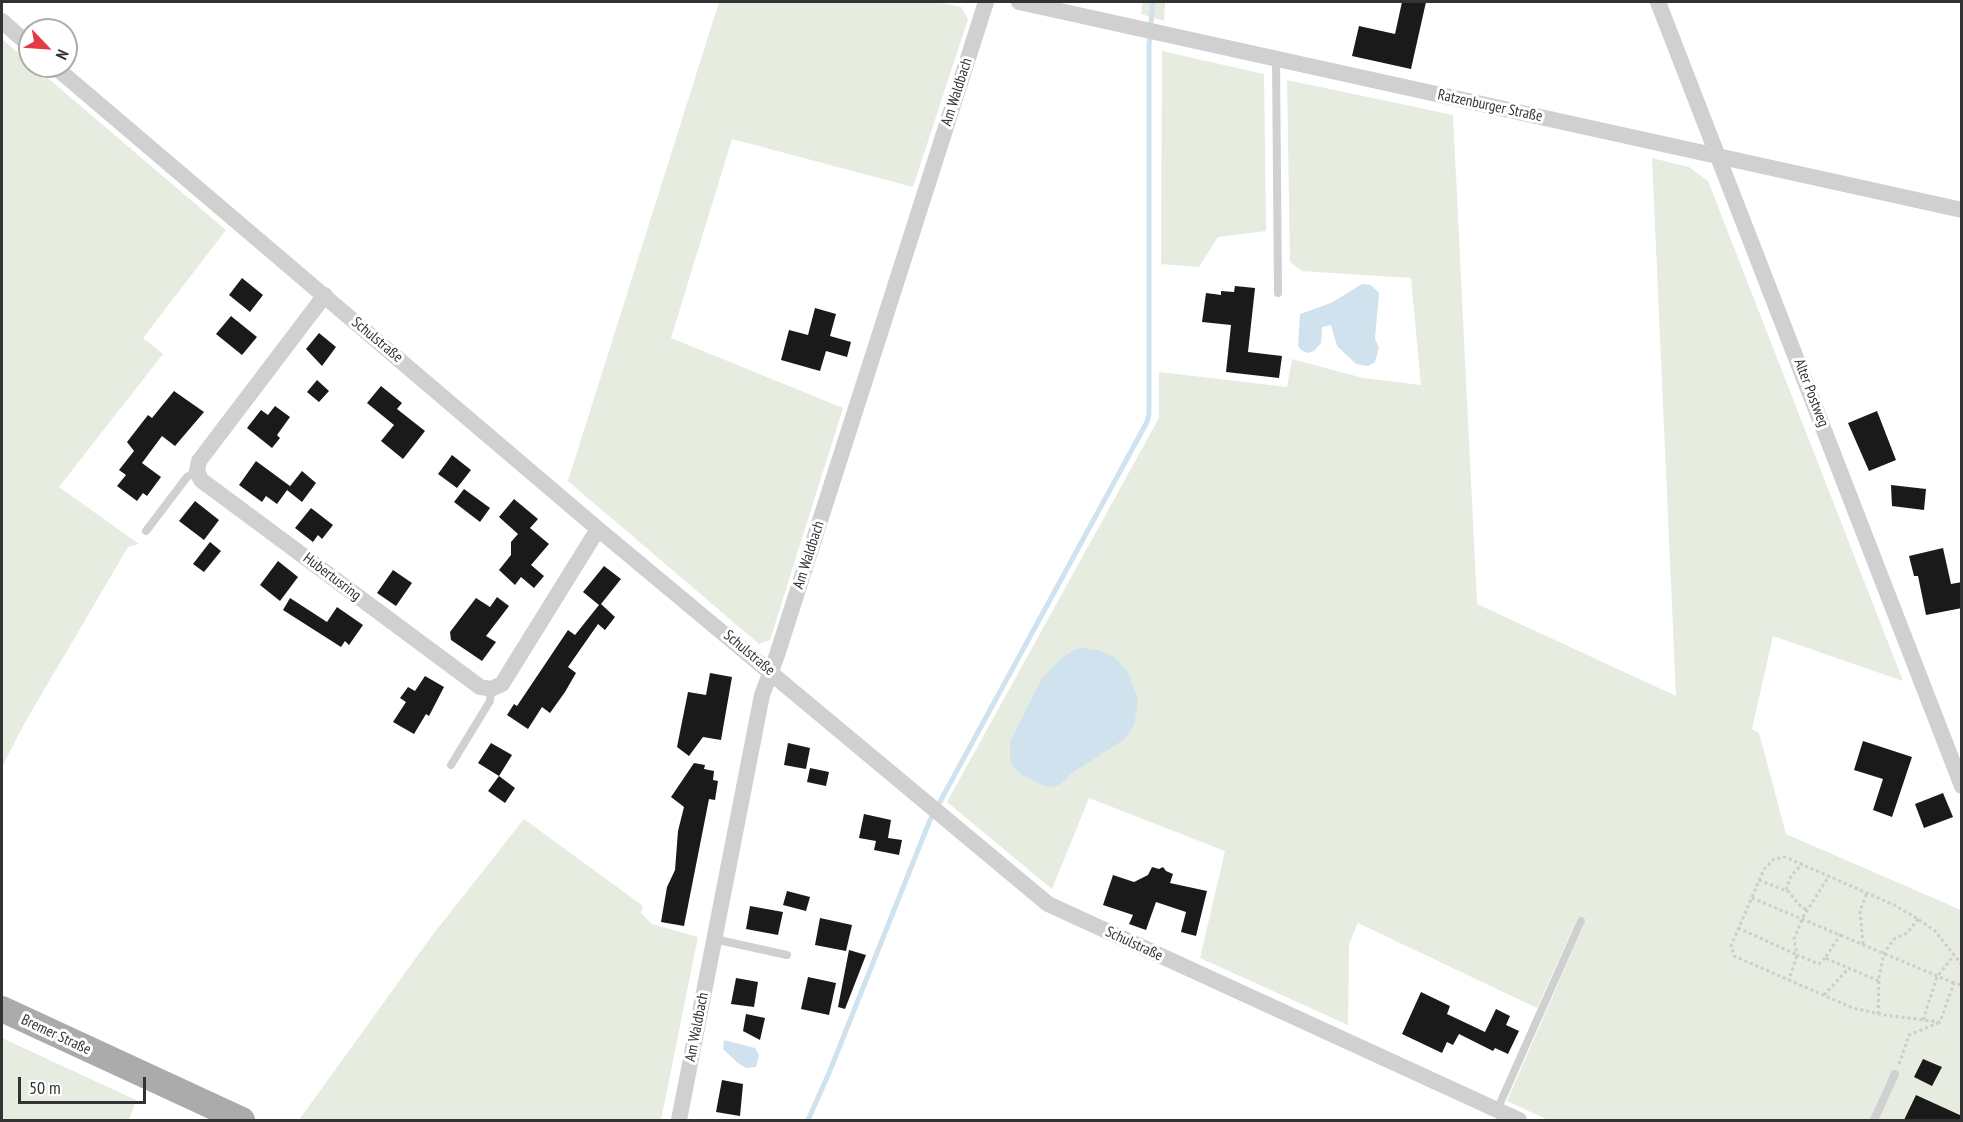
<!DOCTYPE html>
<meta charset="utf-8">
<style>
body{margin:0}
#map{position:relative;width:1963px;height:1122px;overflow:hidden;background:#fff;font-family:"PT Sans Narrow",sans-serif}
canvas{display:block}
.frame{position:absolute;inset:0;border:3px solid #333;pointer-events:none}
.north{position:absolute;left:18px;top:18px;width:60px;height:60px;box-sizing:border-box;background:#fff;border:2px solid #adadad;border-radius:50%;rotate:115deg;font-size:16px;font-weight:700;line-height:24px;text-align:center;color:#333}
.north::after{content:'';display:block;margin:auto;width:21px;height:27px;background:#e63946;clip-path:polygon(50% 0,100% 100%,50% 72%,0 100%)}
.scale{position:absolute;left:18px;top:1077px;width:128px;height:27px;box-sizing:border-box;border:3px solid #333;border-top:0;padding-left:8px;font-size:18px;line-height:21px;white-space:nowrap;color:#333;-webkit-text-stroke:4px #fff;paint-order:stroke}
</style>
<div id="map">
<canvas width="1963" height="1122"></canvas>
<div class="frame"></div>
<div class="north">N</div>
<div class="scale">50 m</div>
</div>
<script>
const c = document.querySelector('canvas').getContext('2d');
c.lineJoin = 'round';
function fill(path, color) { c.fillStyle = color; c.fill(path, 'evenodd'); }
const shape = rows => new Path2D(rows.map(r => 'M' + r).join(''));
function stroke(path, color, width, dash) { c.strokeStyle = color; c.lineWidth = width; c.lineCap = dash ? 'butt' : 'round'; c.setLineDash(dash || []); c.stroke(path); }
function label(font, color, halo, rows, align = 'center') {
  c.font = font + ' "PT Sans Narrow",sans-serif'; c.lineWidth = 6; c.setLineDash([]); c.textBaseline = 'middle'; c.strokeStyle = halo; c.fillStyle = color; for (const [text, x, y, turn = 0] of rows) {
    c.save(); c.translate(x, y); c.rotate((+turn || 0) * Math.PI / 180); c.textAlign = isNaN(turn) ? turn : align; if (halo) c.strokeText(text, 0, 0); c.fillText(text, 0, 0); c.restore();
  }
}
fill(shape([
 [719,2,936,2,961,7,968,19,913,187,732,139,671,338,843,408,770,640,759,644,568,481],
 [1143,2,1165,2,1164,21,1141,14],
 [2,39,226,230,143,338,163,354,59,487,139,544,128,547,24,724,2,767],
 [1162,51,1264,74,1266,231,1218,237,1199,267,1161,264],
 [1287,80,1453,115,1477,604,1676,696,1652,158,1689,167,1708,181,1903,681,1773,636,1752,729,1759,733,1786,834,1961,910,1961,1120,1548,1120,1507,1101,1586,920,1578,917,1537,1008,1358,923,1349,944,1348,1025,1200,958,1225,851,1089,798,1052,889,947,802,1159,418,1159,372,1287,387,1292,359,1363,378,1421,385,1411,278,1302,271,1290,262],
 [524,819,643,906,641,913,652,924,698,937,661,1120,299,1120,431,937],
 [2,1038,136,1100,129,1120,2,1120]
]), '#e6ecdf');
fill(shape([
 [1362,284,1371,285,1379,293,1375,339,1379,348,1375,362,1368,366,1356,364,1337,346,1331,325,1322,327,1321,343,1314,351,1307,353,1301,350,1298,346,1300,314,1331,303],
 [1082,648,1098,650,1114,657,1128,672,1138,700,1134,725,1126,738,1072,773,1061,784,1051,787,1042,785,1024,776,1014,768,1010,760,1010,742,1041,680,1059,660,1074,650],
 [724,1040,755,1048,759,1055,756,1067,746,1068,738,1063,723,1049]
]), '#cfe2ee');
stroke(shape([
 [808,1120,829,1073,930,820,1147,422,1149,414,1149,45,1153,2]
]), '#cfe2ee', 5);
fill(shape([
 [1402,2,1426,2,1411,69,1352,56,1359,26,1395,34],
 [242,278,263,295,250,312,229,295],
 [1235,286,1255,288,1248,352,1282,356,1279,378,1226,372,1231,325,1202,322,1206,293,1221,295,1221,291,1234,292],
 [815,308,836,314,830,336,851,342,847,357,826,351,820,371,781,360,789,330,808,335],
 [231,316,257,337,242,355,216,334],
 [319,333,336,347,322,366,306,349],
 [317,380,329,391,319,402,307,392],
 [381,386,402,403,397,409,425,431,403,459,381,441,394,425,367,403],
 [174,391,204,412,175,446,162,436,142,463,161,477,147,496,143,493,137,501,117,486,126,475,119,470,134,451,127,442,148,415,152,418],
 [275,406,290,417,277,435,280,438,272,448,247,428,261,410,268,415],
 [1877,411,1896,460,1869,471,1848,423],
 [452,455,471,470,457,488,438,474],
 [256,461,290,486,277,504,266,496,262,502,239,485],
 [302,471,316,483,302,502,287,490],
 [1891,485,1926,489,1924,510,1892,506],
 [464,489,490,508,480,522,454,502],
 [514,499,538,519,530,528,549,544,531,565,544,576,534,588,521,577,515,585,499,570,511,555,511,542,518,534,499,517],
 [195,501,219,520,204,540,179,521],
 [311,508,333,525,322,539,318,535,313,542,295,528],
 [210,542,221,551,204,572,193,564],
 [1943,548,1951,584,1962,582,1962,608,1926,615,1918,576,1914,576,1909,556],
 [278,561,298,577,280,601,260,585],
 [604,566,621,579,601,604,615,617,605,630,598,624,568,667,576,673,565,692,550,713,542,707,528,729,507,715,514,704,517,706,568,630,575,635,599,605,583,592],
 [393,570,412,583,396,606,377,593],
 [497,597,509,606,486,636,496,642,482,661,451,640,450,632,476,598,490,607],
 [290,598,327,622,337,607,363,625,349,645,345,641,341,647,283,610],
 [710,673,732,677,721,740,703,737,689,756,677,747,688,692,706,695],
 [425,676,444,687,429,716,426,714,414,734,393,722,406,702,400,698,408,687,415,691],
 [1863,741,1912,757,1892,817,1873,810,1883,779,1854,770],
 [491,743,512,755,499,776,478,763],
 [788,743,810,748,806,769,784,765],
 [694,763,705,765,704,769,714,771,713,780,718,781,715,800,709,799,684,926,661,922,667,887,675,870,678,831,684,807,671,797],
 [810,768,829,772,826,786,807,782],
 [499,776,515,788,505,803,488,791],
 [1943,793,1953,817,1924,828,1915,804],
 [864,814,891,820,888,838,902,840,899,855,874,850,876,841,859,838],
 [1152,867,1159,869,1163,867,1166,871,1173,874,1170,883,1207,891,1196,936,1181,932,1186,912,1156,902,1146,930,1129,924,1133,915,1103,905,1113,875,1134,882,1148,875],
 [787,891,810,897,806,911,783,905],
 [750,906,783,912,778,935,746,929],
 [820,918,852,925,846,951,815,945],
 [849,950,866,955,845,1009,838,1007],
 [808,977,836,983,829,1015,801,1009],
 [736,978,758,982,754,1007,731,1004],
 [1421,992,1450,1006,1447,1014,1485,1032,1496,1009,1510,1016,1506,1025,1519,1031,1508,1054,1495,1048,1493,1051,1459,1034,1453,1045,1447,1042,1442,1053,1402,1034],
 [746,1014,765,1018,760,1040,743,1031],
 [1923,1059,1942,1067,1932,1086,1914,1077],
 [722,1080,743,1084,740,1116,716,1112],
 [1916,1095,1962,1116,1962,1120,1904,1120]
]), '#1a1a1a');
stroke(shape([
 [1759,880,1789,892,1799,905,1808,911],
 [1786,890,1791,876,1802,864],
 [1752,898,1954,983],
 [1738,928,1797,955,1789,980],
 [1841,934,1825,958,1879,981],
 [1863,944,1860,911,1867,893],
 [1825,958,1819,964,1797,955,1794,939,1803,917,1829,876],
 [1962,965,1935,931,1918,919,1894,905,1785,857,1774,859,1764,869,1731,946,1734,956,1853,1008,1884,1015,1940,1022,1954,983,1962,985],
 [1824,995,1849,968],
 [1878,1014,1879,977,1884,953,1894,939,1907,933,1918,919],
 [1923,1020,1937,977,1954,955],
 [1899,1064,1909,1035,1938,1023]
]), '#cdcdcd', 3, [3, 3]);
stroke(shape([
 [1276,58,1278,293],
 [146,531,187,477,197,471],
 [451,765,490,701,491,689],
 [714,939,787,955],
 [1497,1110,1581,921],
 [1874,1120,1895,1074]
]), '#d0d0d0', 8);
stroke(shape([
 [1019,2,1962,210],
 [1658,2,1962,786],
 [2,21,30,46],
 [54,66,598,529,1048,904,1519,1120],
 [325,295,199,461,197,471,201,480,480,687,491,689,502,684,598,529],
 [679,1120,762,695,777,655,986,2]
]), '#d0d0d0', 16);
stroke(shape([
 [2,1009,242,1120]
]), '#ababab', 26);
label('15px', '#333', '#fff', [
 ["Am Waldbach",957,92,-72],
 ["Ratzenburger Straße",1490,106,12],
 ["Schulstraße",377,340,40],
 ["Alter Postweg",1811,393,69],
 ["Am Waldbach",809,555,-72],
 ["Hubertusring",332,577,37],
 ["Schulstraße",749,653,40],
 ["Schulstraße",1134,944,25],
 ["Am Waldbach",697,1027,-79],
 ["Bremer Straße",56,1035,25]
]);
</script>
